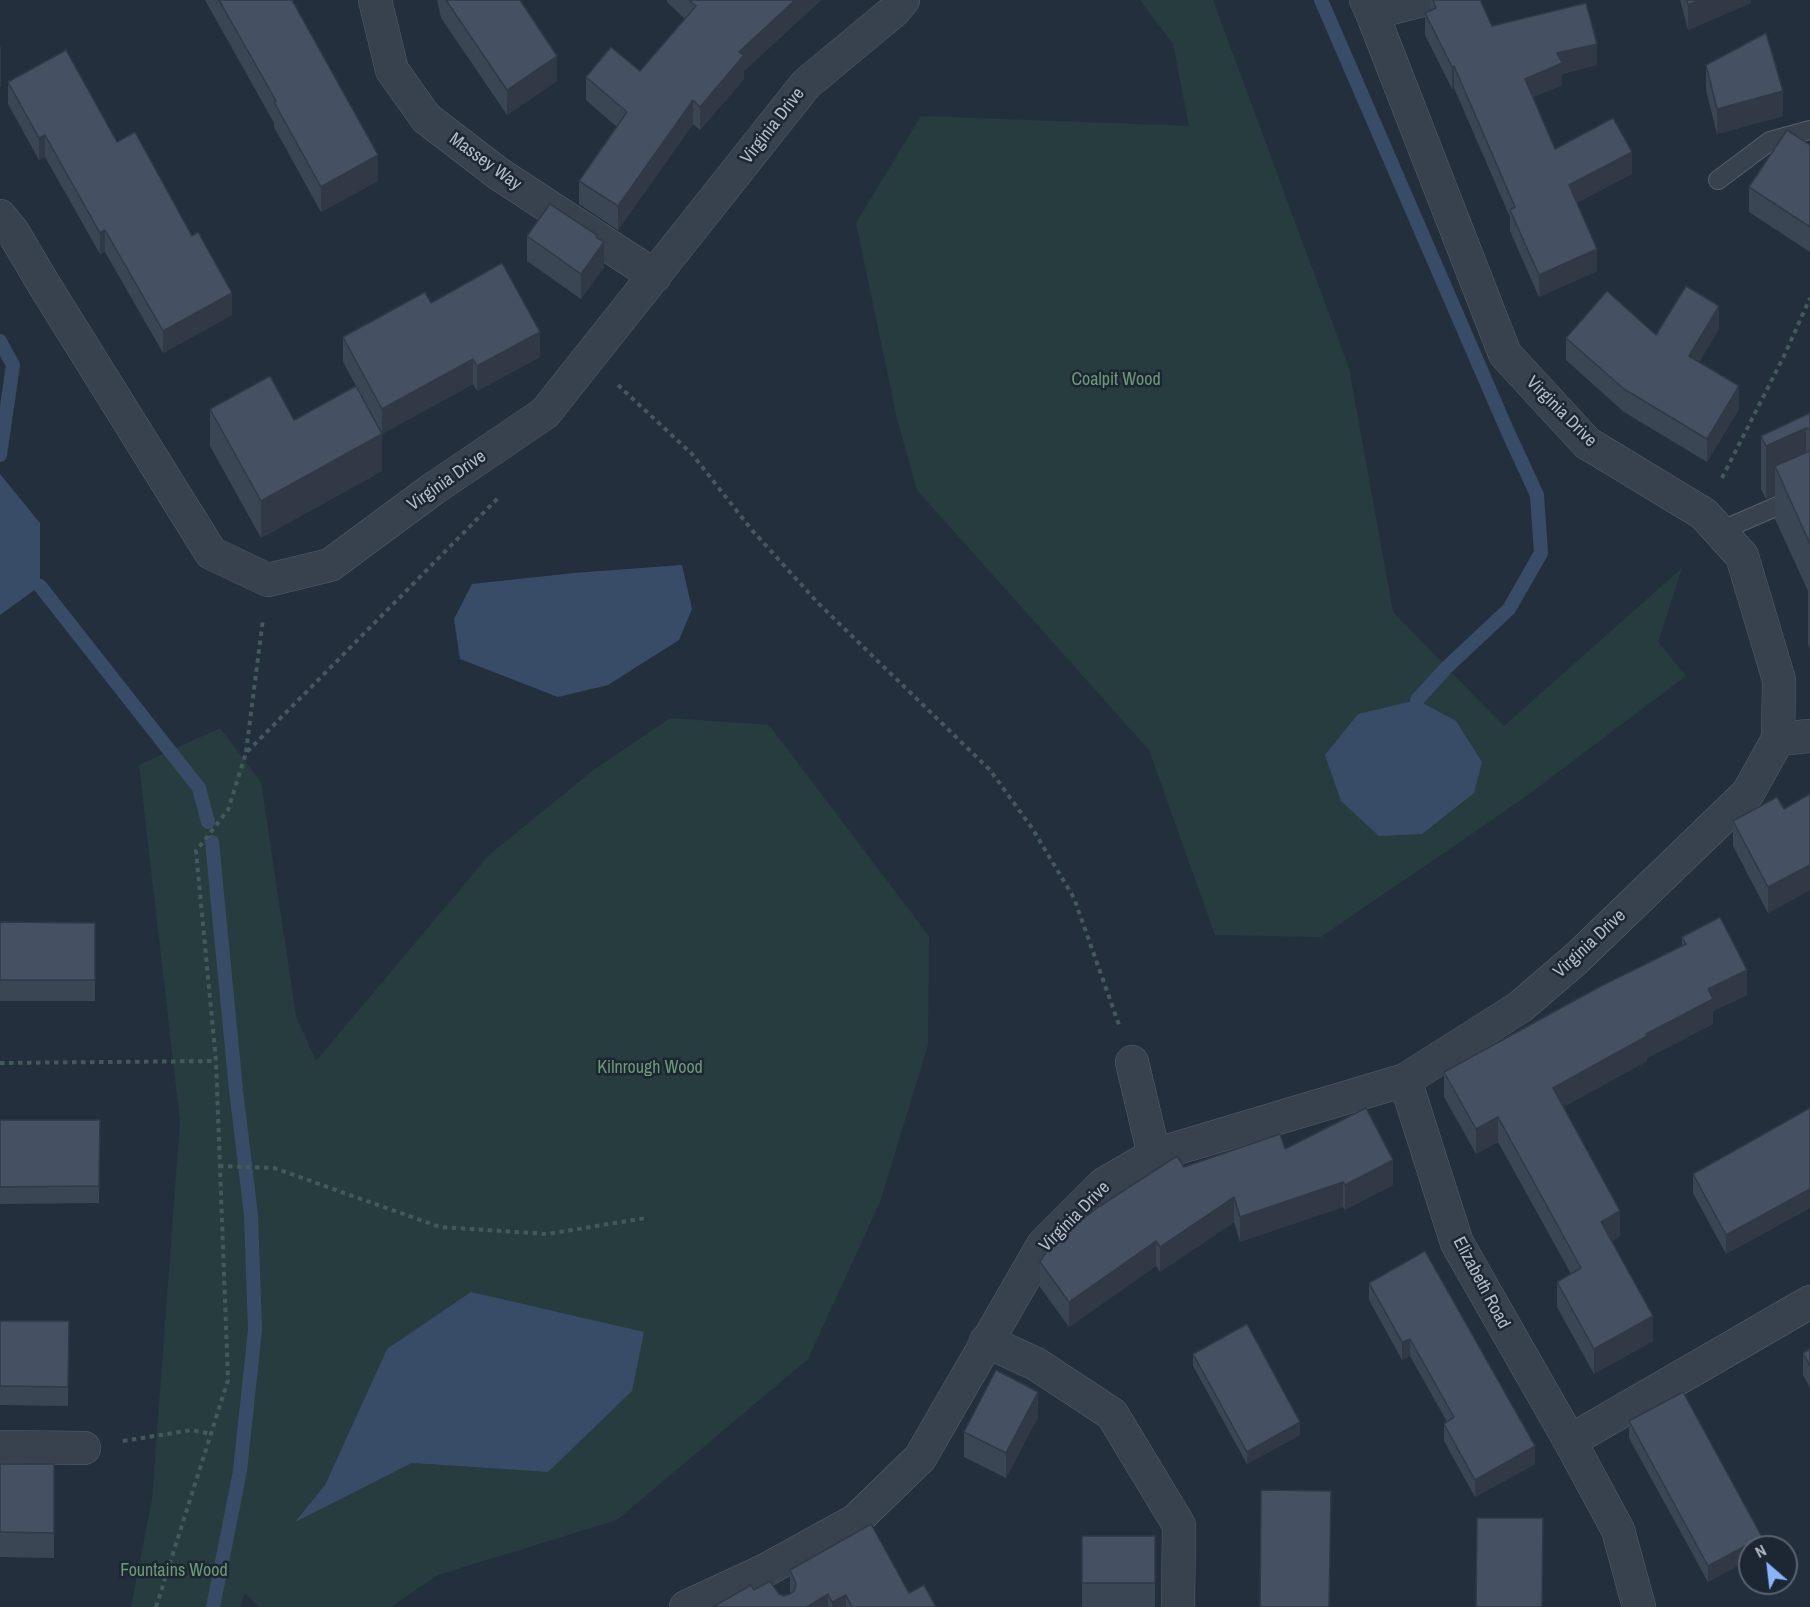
<!DOCTYPE html>
<style>
body{margin:0}
#map{position:relative;width:1810px;height:1607px;overflow:hidden;background:#242f3e;font-family:"Archivo Narrow",sans-serif}
canvas{display:block}
.north{position:absolute;left:1738px;top:1535px;width:60px;height:60px;box-sizing:border-box;background:#1d2633;border:2px solid #59626f;border-radius:50%;rotate:332deg;font-size:16px;font-weight:700;line-height:24px;text-align:center;color:#b4bcc9}
.north::after{content:'';display:block;margin:auto;width:21px;height:27px;background:#8ab4f8;clip-path:polygon(50% 0,100% 100%,50% 72%,0 100%)}
</style>
<div id="map">
<canvas width="1810" height="1607"></canvas>
<div class="north">N</div>
</div>
<script>
const c = document.querySelector('canvas').getContext('2d');
c.lineJoin = 'round';
function fill(path, color) { c.fillStyle = color; c.fill(path, 'evenodd'); }
const shape = rows => new Path2D(rows.map(r => 'M' + r).join(''));
function stroke(path, color, width, dash) { c.strokeStyle = color; c.lineWidth = width; c.lineCap = dash ? 'butt' : 'round'; c.setLineDash(dash || []); c.stroke(path); }
function label(font, color, halo, rows, align = 'center') {
  c.font = font + ' "Archivo Narrow",sans-serif'; c.lineWidth = 5; c.setLineDash([]); c.textBaseline = 'middle'; c.strokeStyle = halo; c.fillStyle = color; for (const [text, x, y, turn = 0] of rows) {
    c.save(); c.translate(x, y); c.rotate((+turn || 0) * Math.PI / 180); c.textAlign = isNaN(turn) ? turn : align; if (halo) c.strokeText(text, 0, 0); c.fillText(text, 0, 0); c.restore();
  }
}
fill(shape([
 [1140,0,1213,0,1349,368,1393,612,1504,726,1682,568,1658,642,1686,676,1521,800,1321,937,1215,935,1149,750,917,490,897,419,856,223,921,116,1189,126,1173,44],
 [670,718,769,725,929,936,928,1045,880,1202,808,1359,617,1520,438,1575,391,1607,259,1607,245,1593,240,1607,131,1607,152,1499,180,1121,139,765,220,728,261,782,296,1016,316,1061,489,855,591,772],
 [387,1349,549,1472,412,1463,296,1521,325,1485]
]), '#263c3f');
fill(shape([
 [0,474,40,523,40,586,0,615],
 [682,565,692,609,679,640,608,685,558,697,460,659,454,619,472,584,574,573],
 [1417,700,1456,721,1482,762,1474,793,1422,834,1379,836,1341,801,1325,755,1358,714],
 [471,1292,644,1332,632,1391,548,1472,412,1463,295,1522,325,1485,387,1349]
]), '#394c67');
stroke(shape([
 [1321,0,1507,430,1537,495,1541,553,1509,609,1447,667,1417,700],
 [0,341,13,365,0,455],
 [40,586,199,788,208,822],
 [212,842,236,1090,251,1215,255,1330,240,1471,213,1607]
]), '#394c67', 14);
const service = shape([
 [1718,180,1770,141,1810,130],
 [1720,531,1810,492]
]);
const minor = shape([
 [375,0,392,70,426,118,499,174,655,276],
 [1372,13,1422,0],
 [0,216,13,232,43,283,211,553,268,580,330,565,433,489,545,413,806,84,894,11,903,0],
 [1778,739,1810,736],
 [1132,1062,1154,1155],
 [1405,1080,1457,1243,1570,1441,1618,1530,1639,1607],
 [986,1341,1036,1364,1112,1414,1179,1525,1178,1607],
 [1570,1441,1810,1302],
 [0,1447,84,1448],
 [686,1607,764,1571,855,1521,920,1458,1043,1245,1104,1184,1154,1155,1405,1080,1520,1007,1577,958,1748,793,1778,739,1779,680,1742,556,1704,514,1587,443,1505,354,1372,13,1366,0]
]);
stroke(service, '#565f6c', 20);
stroke(minor, '#565f6c', 34);
stroke(shape([
 [618,385,692,454,751,529,818,603,990,770,1032,828,1074,898,1119,1025],
 [1722,478,1785,354,1810,298],
 [246,752,263,619],
 [0,1063,216,1061],
 [219,1166,274,1168,440,1227,547,1234,646,1218],
 [123,1441,192,1430,211,1434],
 [156,1607,228,1380,216,1061,196,851,228,810,246,753,500,496]
]), '#44595c', 4, [4.5, 4.5]);
stroke(service, '#38414e', 18);
stroke(minor, '#38414e', 33);
fill(shape([
 [205,0,292,0,378,181,321,212,274,127,274,123],
 [437,0,520,0,557,81,507,115,441,18],
 [667,0,821,0,744,71,744,79,700,130,693,124,618,230,579,204,579,181,617,127,586,100,586,77,640,71,685,19,667,2],
 [1430,0,1480,0,1492,26,1597,65,1562,74,1562,85,1533,97,1555,149,1632,174,1576,203,1597,271,1539,297,1510,231,1510,217,1454,88,1452,89,1425,35,1425,13,1430,11],
 [1680,0,1751,0,1751,3,1688,30],
 [1706,65,1783,116,1717,134,1706,90],
 [8,82,117,142,232,315,163,353,105,252,100,254,45,157,39,160,8,104],
 [1810,145,1810,252,1749,212,1749,187],
 [527,236,597,237,604,267,581,299,527,261],
 [431,303,540,357,477,391,473,384,382,434,343,362,343,337],
 [1719,329,1699,362,1739,409,1707,462,1624,412,1566,360,1566,338,1656,335],
 [210,409,294,420,382,471,261,538,210,446],
 [1810,413,1810,649,1808,644,1808,591,1775,519,1775,495,1766,499,1761,489,1761,436],
 [1810,794,1810,890,1768,913,1733,846,1733,821,1784,809],
 [0,922,95,923,95,1001,0,1001],
 [1682,937,1747,995,1713,1011,1713,1024,1647,1058,1647,1061,1563,1107,1620,1236,1612,1241,1653,1341,1594,1374,1557,1307,1557,1282,1571,1274,1498,1142,1476,1154,1444,1097,1444,1072,1682,945],
 [1810,1108,1810,1208,1726,1254,1693,1193,1693,1174],
 [0,1120,100,1120,99,1203,0,1204],
 [1184,1167,1393,1185,1345,1210,1343,1207,1240,1242,1234,1222,1160,1272,1156,1266,1069,1327,1040,1287,1040,1262],
 [1369,1283,1535,1464,1475,1497,1444,1441,1444,1424,1447,1422,1410,1356,1402,1360,1369,1300],
 [0,1321,69,1321,68,1406,0,1405],
 [1810,1349,1810,1388,1803,1375,1803,1353],
 [1193,1354,1300,1435,1247,1464,1193,1366],
 [1038,1417,1006,1478,964,1457,964,1432],
 [1629,1421,1762,1547,1750,1547,1750,1559,1708,1582,1629,1438],
 [0,1464,54,1464,54,1558,0,1557],
 [1082,1536,1155,1536,1155,1607,1082,1607],
 [790,1570,909,1593,936,1607,713,1607,754,1590,784,1596,790,1594]
]), '#3b4654');
fill(shape([
 [795,0,821,0,744,71,744,79,700,130,700,107,739,52],
 [1699,0,1751,0,1751,3,1688,30,1688,5],
 [1597,44,1597,65,1562,74,1562,85,1525,101,1525,79,1557,53],
 [1,46,1,86,0,87,0,47],
 [557,56,557,81,507,115,507,90],
 [1454,66,1454,88,1452,89,1452,67],
 [1783,91,1783,116,1717,134,1717,109],
 [693,100,693,124,618,230,618,206],
 [45,135,45,157,39,160,39,138],
 [1632,152,1632,174,1569,207,1569,185],
 [378,155,378,181,321,212,321,187],
 [105,230,105,252,100,254,100,233],
 [597,235,597,252,604,242,604,267,581,299,581,274],
 [1597,249,1597,271,1539,297,1539,275],
 [232,293,232,315,163,353,163,331],
 [1719,306,1719,329,1689,379,1689,356],
 [540,332,540,357,477,391,477,366],
 [473,359,473,384,382,434,382,409],
 [1739,386,1739,409,1707,462,1707,439],
 [1806,428,1806,482,1775,466,1775,495,1766,499,1766,446],
 [382,434,382,471,261,538,261,501],
 [1810,865,1810,890,1768,913,1768,887],
 [1747,970,1747,995,1713,1011,1713,1024,1647,1058,1647,1061,1553,1113,1553,1088,1646,1034,1708,989],
 [1498,1117,1498,1142,1476,1154,1476,1129],
 [1393,1160,1393,1185,1345,1210,1345,1185],
 [1343,1182,1343,1207,1240,1242,1240,1217],
 [1810,1189,1810,1208,1726,1254,1726,1235],
 [1234,1197,1234,1222,1160,1272,1160,1247],
 [1620,1211,1620,1236,1601,1247,1601,1222],
 [1156,1241,1156,1266,1069,1327,1069,1302],
 [1653,1316,1653,1341,1594,1374,1594,1349],
 [1410,1339,1410,1356,1402,1360,1402,1342],
 [1038,1392,1038,1417,1006,1478,1006,1453],
 [1300,1422,1300,1435,1247,1464,1247,1452],
 [1535,1446,1535,1464,1475,1497,1475,1480],
 [1762,1537,1762,1547,1750,1547,1750,1559,1708,1582,1708,1566],
 [828,1594,828,1607,807,1607],
 [846,1595,846,1607,832,1607,832,1602]
]), '#303945');
const building = shape([
 [219,0,292,0,378,155,321,187,274,102,276,101,219,0],
 [446,0,520,0,557,56,507,90,446,0],
 [689,0,795,0,739,52,744,55,700,107,693,100,618,206,579,181,627,112,586,77,611,47,640,71,696,6,689,0],
 [1433,0,1480,0,1492,26,1586,3,1597,44,1557,53,1562,63,1525,79,1555,149,1613,118,1632,152,1569,185,1597,249,1539,275,1510,210,1515,207,1454,66,1452,67,1425,13,1436,8,1433,0],
 [1687,0,1699,0,1688,5,1687,0],
 [1766,33,1783,91,1717,109,1706,65,1766,33],
 [66,50,117,142,135,132,192,236,198,232,232,293,163,331,105,230,100,233,45,135,39,138,8,82,66,50],
 [1787,130,1810,145,1810,227,1749,187,1787,130],
 [550,204,597,235,596,237,604,242,581,274,527,236,550,204],
 [502,263,540,332,477,366,473,359,382,409,343,337,425,292,431,303,502,263],
 [1686,286,1719,306,1689,356,1739,386,1707,439,1624,389,1566,338,1607,291,1656,335,1686,286],
 [270,376,294,420,356,386,382,434,261,501,210,409,270,376],
 [1810,413,1810,429,1806,428,1766,446,1761,436,1810,413],
 [1810,451,1810,544,1775,466,1810,451],
 [1810,794,1810,865,1768,887,1733,821,1777,797,1784,809,1810,794],
 [1720,917,1747,970,1708,989,1713,999,1646,1034,1647,1036,1553,1088,1620,1211,1601,1222,1653,1316,1594,1349,1557,1282,1581,1268,1498,1117,1476,1129,1444,1072,1601,986,1686,944,1682,937,1720,917],
 [0,922,95,923,95,980,0,980,0,922],
 [1366,1108,1393,1160,1345,1185,1343,1182,1240,1217,1234,1197,1160,1247,1156,1241,1069,1302,1040,1262,1052,1242,1100,1206,1177,1156,1184,1167,1280,1134,1285,1149,1366,1108],
 [1810,1108,1810,1189,1726,1235,1693,1174,1810,1108],
 [0,1120,100,1120,99,1186,0,1187,0,1120],
 [1425,1251,1535,1446,1475,1480,1444,1424,1454,1417,1410,1339,1402,1342,1369,1283,1425,1251],
 [0,1321,69,1321,68,1387,0,1386,0,1321],
 [1247,1324,1300,1422,1247,1452,1193,1354,1247,1324],
 [1810,1349,1810,1366,1803,1353,1810,1349],
 [996,1370,1038,1392,1006,1453,964,1432,996,1370],
 [1683,1392,1762,1537,1708,1566,1629,1421,1683,1392],
 [0,1464,54,1464,54,1533,0,1532,0,1464],
 [1261,1490,1331,1491,1329,1607,1260,1607,1261,1490],
 [1477,1518,1543,1518,1542,1607,1476,1607,1477,1518],
 [871,1524,909,1593,924,1585,936,1607,852,1607,846,1595,832,1602,828,1594,807,1607,713,1607,751,1585,754,1590,770,1581,779,1594,784,1596,790,1594,794,1591,796,1584,790,1570,871,1524],
 [1082,1536,1155,1536,1155,1583,1082,1583,1082,1536]
]);
fill(building, '#455162');
stroke(building, '#303945', 1.5);
label('18px', '#b4bcc9', '#1d2633', [
 ["Virginia Drive",773,126,-52],
 ["Massey Way",485,162,36],
 ["Virginia Drive",1561,412,45],
 ["Virginia Drive",447,481,-35],
 ["Virginia Drive",1590,944,-43],
 ["Virginia Drive",1075,1217,-45],
 ["Elizabeth Road",1481,1283,62]
]);
label('18px', '#6b9a76', '#1d2633', [
 ["Coalpit Wood",1116,380],
 ["Kilnrough Wood",650,1068],
 ["Fountains Wood",174,1571]
]);
</script>
